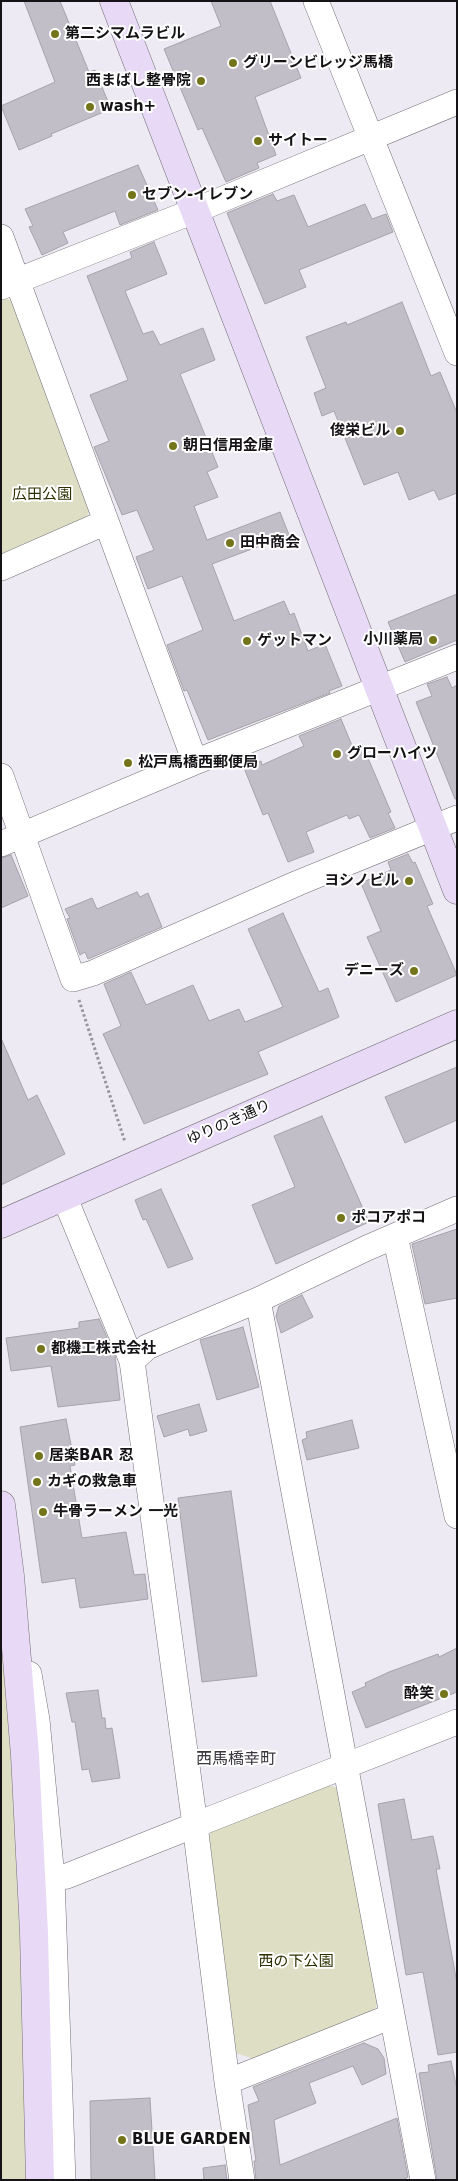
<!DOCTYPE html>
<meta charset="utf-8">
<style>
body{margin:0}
#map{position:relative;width:458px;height:2181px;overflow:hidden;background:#eeeaf3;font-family:"DejaVu Sans",sans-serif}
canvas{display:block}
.frame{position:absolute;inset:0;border:2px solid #151316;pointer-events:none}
</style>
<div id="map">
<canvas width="458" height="2181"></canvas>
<div class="frame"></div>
</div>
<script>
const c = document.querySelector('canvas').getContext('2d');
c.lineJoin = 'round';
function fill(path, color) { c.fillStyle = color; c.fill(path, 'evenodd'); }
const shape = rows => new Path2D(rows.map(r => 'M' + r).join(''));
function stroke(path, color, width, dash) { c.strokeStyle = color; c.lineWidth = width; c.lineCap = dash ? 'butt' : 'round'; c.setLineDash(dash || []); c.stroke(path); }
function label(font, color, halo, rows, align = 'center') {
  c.font = font + ' "DejaVu Sans","Noto Sans JP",sans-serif'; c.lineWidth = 4; c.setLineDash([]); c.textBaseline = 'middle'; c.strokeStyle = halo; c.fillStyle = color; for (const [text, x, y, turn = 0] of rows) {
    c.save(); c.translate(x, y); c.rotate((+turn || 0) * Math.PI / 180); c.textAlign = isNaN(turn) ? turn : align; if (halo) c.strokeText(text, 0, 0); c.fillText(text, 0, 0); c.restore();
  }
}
fill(shape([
 [2,297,15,302,91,506,86,519,1,557],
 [1,1608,16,1815,25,1981,28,2180,2,2180],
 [324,1785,335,1787,340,1794,378,2002,374,2011,254,2059,233,2052,207,1845,212,1827]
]), '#dddec4');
const building = shape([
 [24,1,60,1,89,72,95,70,111,109,51,134,52,136,19,150,1,106,55,82,24,1],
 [211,1,270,1,301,78,255,97,276,155,257,163,259,168,226,182,202,128,198,130,164,49,221,26,211,1],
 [138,165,158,210,120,225,115,211,63,232,68,243,42,255,29,227,33,226,25,209,138,165],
 [273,194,277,201,294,195,308,227,365,204,372,219,386,214,393,232,299,270,306,287,265,304,227,213,273,194],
 [154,242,167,274,125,291,143,334,153,331,160,345,203,328,215,360,180,374,218,467,207,472,218,497,194,506,207,540,280,512,289,535,212,564,234,621,284,601,290,615,294,613,308,651,325,644,342,686,329,691,330,693,208,740,187,690,184,691,167,645,203,630,182,576,148,589,136,557,154,550,137,510,122,515,94,447,109,441,90,395,128,380,87,276,132,258,130,252,154,242],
 [402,302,431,376,440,372,457,413,457,493,439,500,434,490,409,500,398,472,364,485,334,411,322,416,314,393,326,388,306,337,346,322,347,325,402,302],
 [457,594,457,640,405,662,388,622,457,594],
 [447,677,452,688,457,685,457,799,455,799,416,702,432,696,427,684,447,677],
 [341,719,353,748,362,744,391,812,388,813,395,828,370,838,359,815,349,819,347,815,306,832,314,852,288,862,268,813,263,815,244,768,261,761,262,765,304,746,299,736,341,719],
 [408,854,413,863,415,862,433,904,427,906,457,975,396,1002,367,937,381,931,361,883,391,870,388,862,408,854],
 [11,855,28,896,1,908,1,858,11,855],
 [137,892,140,897,148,893,162,927,88,959,85,952,80,955,67,919,70,918,65,909,92,898,97,909,137,892],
 [283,913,319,992,328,988,339,1017,258,1052,268,1074,144,1124,103,1034,121,1026,104,984,131,972,146,1005,193,985,209,1021,239,1009,245,1022,283,1007,248,929,283,913],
 [1,1038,28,1100,37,1095,65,1154,1,1185,1,1038],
 [457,1067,457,1120,405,1143,385,1097,457,1067],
 [322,1116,369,1222,276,1264,252,1205,295,1187,274,1136,322,1116],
 [161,1189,193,1259,168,1268,146,1219,143,1220,135,1200,161,1189],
 [457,1229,457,1298,425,1304,412,1244,457,1229],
 [302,1295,313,1317,281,1333,276,1316,279,1306,302,1295],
 [99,1319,115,1356,120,1400,58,1407,51,1366,11,1371,6,1338,79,1328,79,1322,99,1319],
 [243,1327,259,1387,217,1400,200,1340,243,1327],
 [199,1404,207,1431,190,1436,188,1429,164,1437,157,1416,199,1404],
 [66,1419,75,1465,70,1466,82,1538,126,1532,134,1575,145,1574,148,1599,80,1608,75,1578,42,1583,20,1427,66,1419],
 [352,1420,359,1448,307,1460,302,1440,307,1438,306,1432,352,1420],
 [231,1491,257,1676,202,1682,178,1498,231,1491],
 [457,1648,457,1692,366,1728,352,1692,366,1686,365,1683,389,1672,438,1654,439,1657,457,1648],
 [98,1690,102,1718,105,1718,106,1729,112,1728,120,1778,92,1782,89,1769,82,1770,75,1722,72,1722,66,1693,98,1690],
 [404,1799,412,1840,433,1836,440,1869,436,1869,457,1983,457,2052,438,2055,423,1972,406,1975,378,1804,404,1799],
 [364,2043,378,2049,384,2058,386,2074,362,2085,353,2066,309,2083,316,2103,274,2120,280,2165,397,2118,408,2177,403,2180,256,2180,254,2161,256,2161,248,2105,259,2101,253,2087,364,2043],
 [451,2061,457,2089,457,2180,437,2180,419,2073,429,2072,428,2065,451,2061],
 [150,2098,155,2180,91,2180,90,2101,150,2098],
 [225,2165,227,2180,204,2180,203,2168,225,2165]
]);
fill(building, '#c2bec7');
stroke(building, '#a6a2aa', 1);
const street = shape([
 [316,1,457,353],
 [1,237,195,762],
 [1,287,194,211,457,102],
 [1,568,106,522],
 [1,776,73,979,93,973,298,883,457,818],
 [1,844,195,762,457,657],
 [64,1196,132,1361],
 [457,1209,367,1248,258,1300,147,1347,132,1361,195,1825,457,1722],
 [395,1236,457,1516],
 [258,1300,423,2180],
 [29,1674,37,1720,52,1878,63,2180],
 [52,1878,67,1876,195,1825,227,2082,242,2180],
 [227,2082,392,2016]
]);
const secondary = shape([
 [114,1,457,890],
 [1,1224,457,1024],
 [1,1505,10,1576,25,1755,34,1933,40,2180]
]);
stroke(street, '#736f77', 26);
stroke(secondary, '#736f77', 29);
stroke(shape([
 [79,1000,125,1142]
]), '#97949b', 3, [2.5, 2.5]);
stroke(street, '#fff', 25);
stroke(secondary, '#e8daf6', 28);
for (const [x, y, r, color] of [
 [55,34,5,"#74751b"],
 [233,63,5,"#74751b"],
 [201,81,5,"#74751b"],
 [90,107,5,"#74751b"],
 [258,141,5,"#74751b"],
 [132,195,5,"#74751b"],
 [400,431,5,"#74751b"],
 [173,446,5,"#74751b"],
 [230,543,5,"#74751b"],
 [433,640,5,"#74751b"],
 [247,641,5,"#74751b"],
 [337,754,5,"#74751b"],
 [128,763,5,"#74751b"],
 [409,881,5,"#74751b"],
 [414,971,5,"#74751b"],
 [341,1218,5,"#74751b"],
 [41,1349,5,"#74751b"],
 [39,1456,5,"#74751b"],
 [37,1482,5,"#74751b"],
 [43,1512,5,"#74751b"],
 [444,1694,5,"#74751b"],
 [122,2140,5,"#74751b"]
]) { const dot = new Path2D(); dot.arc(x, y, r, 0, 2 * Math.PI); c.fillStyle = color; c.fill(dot); stroke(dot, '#fff', 2); }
label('bold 15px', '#151316', '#fff', [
 ["第二シマムラビル",65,34],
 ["グリーンビレッジ馬橋",243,63],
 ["西まばし整骨院",191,81,"right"],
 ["wash+",100,107],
 ["サイトー",268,141],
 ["セブン-イレブン",142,195],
 ["俊栄ビル",390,431,"right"],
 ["朝日信用金庫",183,446],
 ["田中商会",240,543],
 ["小川薬局",423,640,"right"],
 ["ゲットマン",257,641],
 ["グローハイツ",347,754],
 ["松戸馬橋西郵便局",138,763],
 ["ヨシノビル",399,881,"right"],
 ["デニーズ",404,971,"right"],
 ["ポコアポコ",351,1218],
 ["都機工株式会社",51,1349],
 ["居楽BAR 忍",49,1456],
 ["カギの救急車",47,1482],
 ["牛骨ラーメン 一光",53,1512],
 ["酔笑",434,1694,"right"],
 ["BLUE GARDEN",132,2140]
], 'left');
label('15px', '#2e2f00', '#fff', [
 ["広田公園",42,495],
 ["西の下公園",296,1962]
]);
label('15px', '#151316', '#fff', [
 ["ゆりのき通り",229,1123,-24]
]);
label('16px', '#3a373e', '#fff', [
 ["西馬橋幸町",236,1760]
]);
</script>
